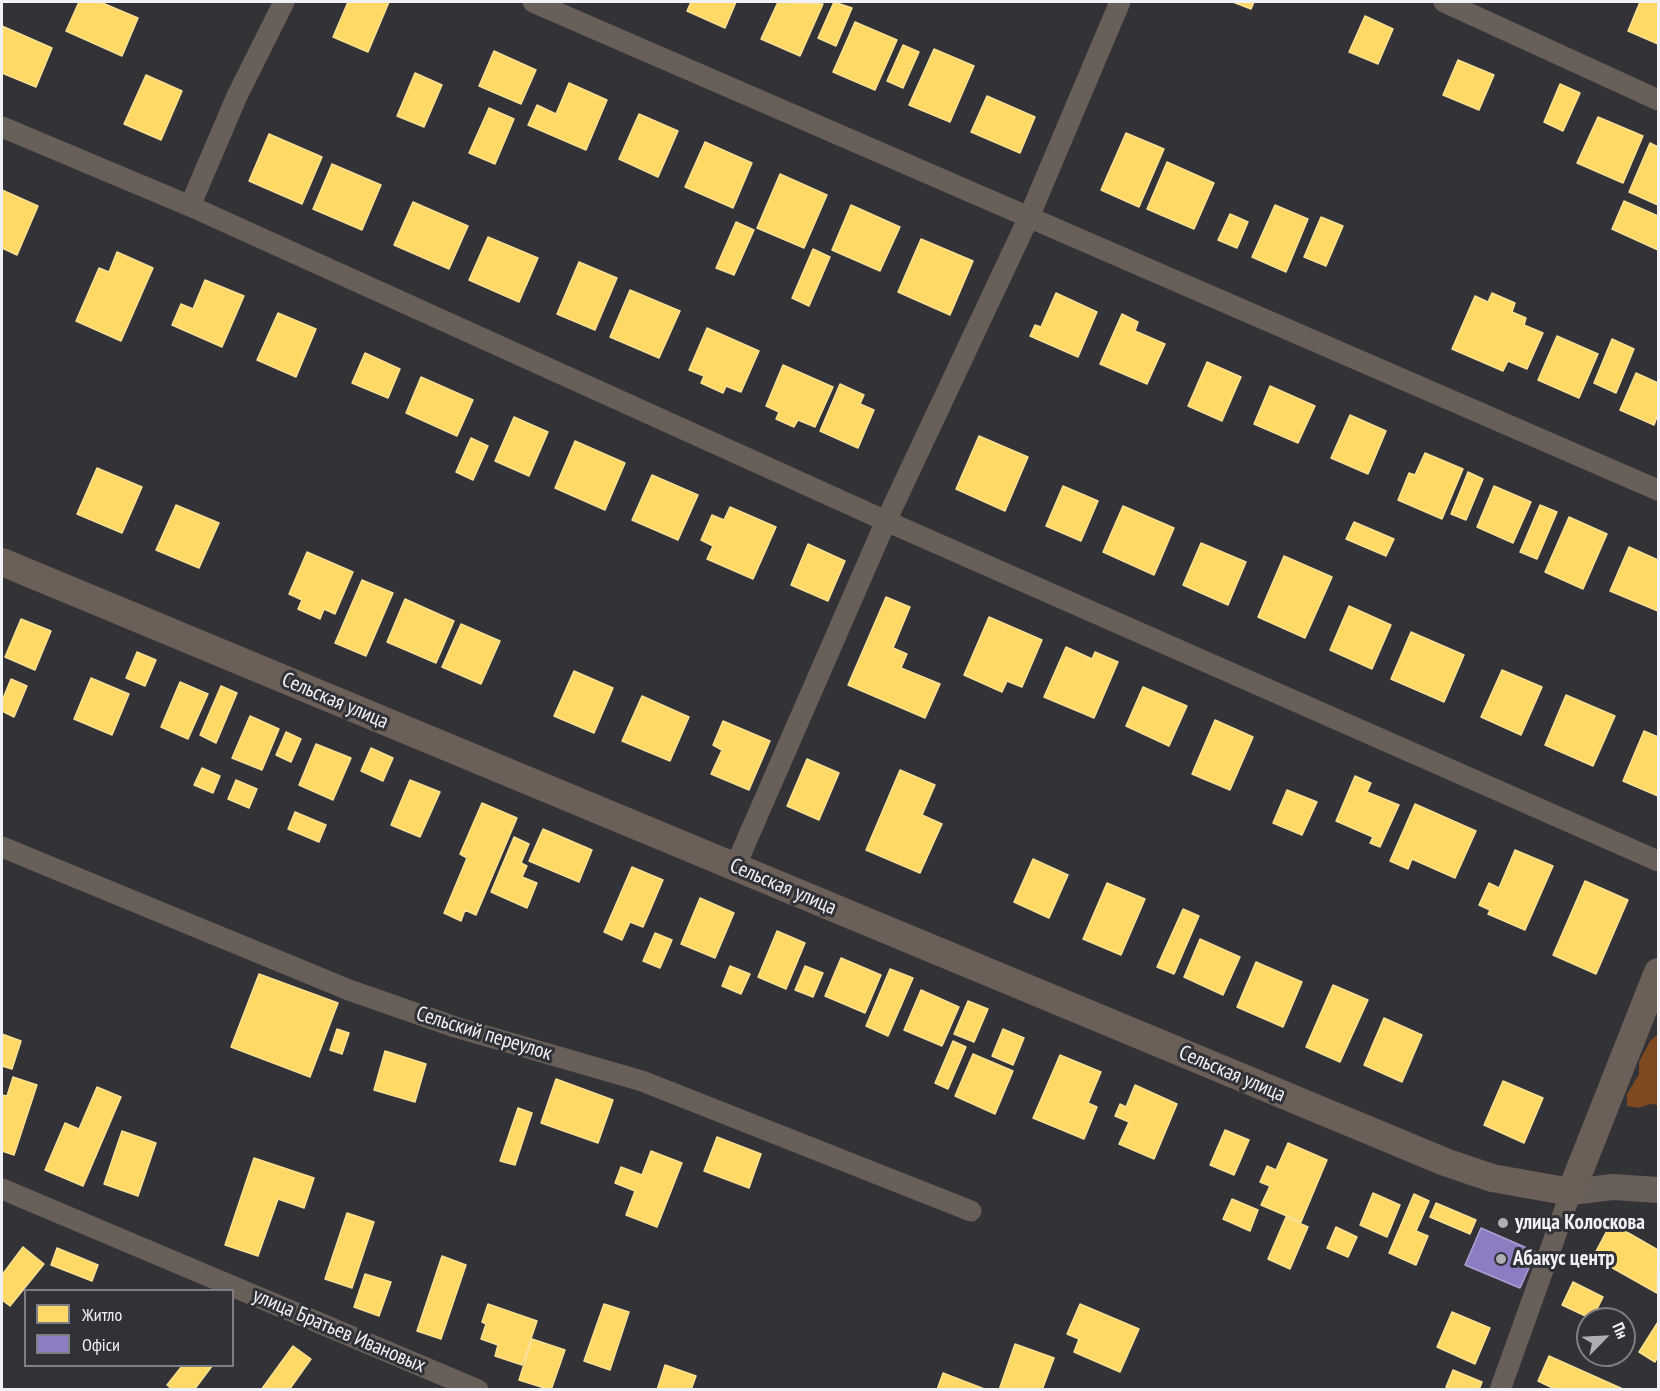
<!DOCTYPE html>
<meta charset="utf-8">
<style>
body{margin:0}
#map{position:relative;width:1660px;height:1391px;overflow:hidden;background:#323237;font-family:"PT Sans Narrow",sans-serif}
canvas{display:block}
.frame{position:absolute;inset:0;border:3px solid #f1f2f7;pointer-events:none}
.legend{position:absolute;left:24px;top:1289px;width:210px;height:78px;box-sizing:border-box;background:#313138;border:2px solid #7e7e84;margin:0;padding:8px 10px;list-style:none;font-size:18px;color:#f1f2f7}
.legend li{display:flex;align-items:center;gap:12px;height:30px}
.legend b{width:30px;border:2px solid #7e7e84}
.north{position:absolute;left:1576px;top:1307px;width:60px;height:60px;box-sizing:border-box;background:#313138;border:2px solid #7e7e84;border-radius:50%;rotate:66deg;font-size:16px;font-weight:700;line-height:24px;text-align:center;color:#f1f2f7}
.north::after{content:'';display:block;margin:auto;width:21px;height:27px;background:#aeafb4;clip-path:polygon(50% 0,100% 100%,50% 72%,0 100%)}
</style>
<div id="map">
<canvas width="1660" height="1391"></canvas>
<div class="frame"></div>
<ul class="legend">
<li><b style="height:16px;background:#ffd966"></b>Житло</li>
<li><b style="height:16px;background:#8e7cc3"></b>Офіси</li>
</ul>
<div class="north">Пн</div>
</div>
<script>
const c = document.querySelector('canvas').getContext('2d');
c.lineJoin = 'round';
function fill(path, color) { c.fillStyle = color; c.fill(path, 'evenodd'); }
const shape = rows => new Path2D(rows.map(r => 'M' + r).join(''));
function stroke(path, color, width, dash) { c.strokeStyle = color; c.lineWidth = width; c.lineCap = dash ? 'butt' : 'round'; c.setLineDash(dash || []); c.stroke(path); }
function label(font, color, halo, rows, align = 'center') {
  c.font = font + ' "PT Sans Narrow",sans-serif'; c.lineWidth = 6; c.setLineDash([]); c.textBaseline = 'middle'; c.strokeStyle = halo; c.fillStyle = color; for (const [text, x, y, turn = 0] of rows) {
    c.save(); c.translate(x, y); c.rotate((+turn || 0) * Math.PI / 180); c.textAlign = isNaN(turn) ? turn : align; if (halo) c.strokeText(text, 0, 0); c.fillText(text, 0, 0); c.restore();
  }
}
fill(shape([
 [1658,1034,1658,1105,1650,1104,1639,1108,1627,1106,1627,1094,1639,1074,1639,1062,1650,1041]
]), '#7e4921');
const homes = shape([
 [79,2,100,2,138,18,122,56,66,31,79,2],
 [348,2,389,2,368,52,333,37,348,2],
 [691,2,736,2,725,28,687,11,691,2],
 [778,2,823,4,800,56,761,39,778,2],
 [834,2,852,8,836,46,818,38,834,2],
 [1233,2,1254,2,1251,9,1233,2],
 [1640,2,1658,2,1658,44,1628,31,1640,2],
 [1365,16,1393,29,1378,64,1349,52,1365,16],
 [855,22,897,40,875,90,833,72,855,22],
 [2,26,52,48,36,87,2,73,2,26],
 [903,45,919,52,903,88,887,81,903,45],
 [934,49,974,66,950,122,909,105,934,49],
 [494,51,536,70,521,104,479,86,494,51],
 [1458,60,1494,75,1479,110,1443,95,1458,60],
 [415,73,442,85,424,127,397,116,415,73],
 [146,75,182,91,161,140,124,124,146,75],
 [569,83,607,100,586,150,528,125,537,105,556,114,569,83],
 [1560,84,1580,93,1563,131,1544,122,1560,84],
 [987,96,1035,117,1020,153,971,132,987,96],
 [489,108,514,119,495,164,469,153,489,108],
 [639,114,678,131,658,177,619,159,639,114],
 [1598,117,1643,136,1623,183,1577,163,1598,117],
 [1126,133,1164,149,1139,207,1101,190,1126,133],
 [269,134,322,157,302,204,249,181,269,134],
 [705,142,752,163,733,208,685,187,705,142],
 [1650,143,1658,147,1658,205,1629,192,1650,143],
 [1167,162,1214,183,1194,229,1147,209,1167,162],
 [332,164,381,185,362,230,313,209,332,164],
 [780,174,827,195,804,248,757,228,780,174],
 [2,190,38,206,17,255,2,248,2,190],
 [1624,201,1658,216,1658,250,1612,229,1624,201],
 [413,202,468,226,449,269,394,245,413,202],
 [851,205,900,227,880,271,832,250,851,205],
 [1275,205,1308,219,1286,272,1252,257,1275,205],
 [1230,214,1248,222,1237,248,1218,240,1230,214],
 [1321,217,1343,226,1326,266,1304,257,1321,217],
 [736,222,754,230,734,275,716,268,736,222],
 [488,237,538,258,519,302,469,280,488,237],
 [921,239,973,261,950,315,898,292,921,239],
 [813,249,830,257,809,306,792,298,813,249],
 [117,252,153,268,121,341,76,321,99,268,109,272,117,252],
 [579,262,617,278,595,330,557,314,579,262],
 [205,280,244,296,222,347,172,325,181,304,193,309,205,280],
 [630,290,680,311,659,358,610,337,630,290],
 [1056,293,1097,312,1078,357,1030,336,1035,325,1041,327,1056,293],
 [1492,293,1515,303,1512,312,1526,318,1524,325,1543,333,1527,369,1508,361,1503,371,1452,349,1475,296,1488,302,1492,293],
 [278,313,316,329,296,377,257,360,278,313],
 [1122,314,1138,322,1135,331,1165,344,1147,384,1100,364,1122,314],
 [707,328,759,351,741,392,726,386,723,393,701,383,704,376,689,370,707,328],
 [1557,336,1598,354,1579,398,1538,380,1557,336],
 [1612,339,1634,349,1616,393,1594,383,1612,339],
 [365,353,400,369,388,398,352,383,365,353],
 [1207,362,1241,377,1222,421,1188,406,1207,362],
 [783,365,833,387,815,427,798,420,794,427,776,419,779,412,766,406,783,365],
 [1636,373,1658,383,1658,414,1654,425,1620,410,1636,373],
 [421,377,473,400,457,436,406,413,421,377],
 [840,384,864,395,860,404,874,410,858,448,820,431,840,384],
 [1270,386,1315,406,1298,443,1254,424,1270,386],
 [1350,415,1386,431,1368,474,1331,458,1350,415],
 [514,417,548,432,529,476,495,461,514,417],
 [979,436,1028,457,1005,511,956,489,979,436],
 [471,438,488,446,473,480,456,472,471,438],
 [575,441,625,463,605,510,555,488,575,441],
 [1425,453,1463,469,1442,519,1398,500,1409,473,1415,475,1425,453],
 [97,468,142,487,122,533,77,514,97,468],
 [1468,472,1483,479,1466,520,1451,514,1468,472],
 [652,475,698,495,678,540,632,520,652,475],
 [1063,486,1098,501,1081,541,1046,526,1063,486],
 [1494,486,1531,502,1513,543,1477,527,1494,486],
 [176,505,219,523,199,568,156,550,176,505],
 [1540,505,1557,512,1537,559,1520,552,1540,505],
 [1123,506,1174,528,1154,575,1103,552,1123,506],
 [730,507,776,527,753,579,707,559,713,546,701,540,712,515,724,520,730,507],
 [1569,517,1607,534,1583,589,1545,572,1569,517],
 [1354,522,1394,539,1386,556,1346,539,1354,522],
 [1201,543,1246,562,1228,605,1183,585,1201,543],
 [808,544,845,561,828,601,791,585,808,544],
 [1629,547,1658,560,1658,611,1610,591,1629,547],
 [307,552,353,572,335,614,324,609,320,619,298,609,302,600,289,594,307,552],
 [1284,556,1332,577,1305,638,1258,617,1284,556],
 [362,580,393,593,366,656,335,643,362,580],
 [886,597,910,607,893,648,907,654,901,668,940,684,925,718,848,685,886,597],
 [405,599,454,621,436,663,387,642,405,599],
 [1349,606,1391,625,1372,669,1330,650,1349,606],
 [989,617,1042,640,1022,687,1007,681,1002,692,964,675,989,617],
 [21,619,51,631,35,670,5,657,21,619],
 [461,624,500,641,481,684,442,667,461,624],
 [1411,632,1464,655,1444,702,1391,679,1411,632],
 [1066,647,1092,659,1095,652,1118,662,1094,718,1044,697,1066,647],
 [137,652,156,660,145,686,126,678,137,652],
 [1502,670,1542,687,1521,735,1481,717,1502,670],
 [574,671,613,688,594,733,554,716,574,671],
 [91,678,129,694,112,735,74,719,91,678],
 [11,679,27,686,14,717,2,711,2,701,11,679],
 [180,682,208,694,188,739,161,727,180,682],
 [221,686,237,693,216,743,200,735,221,686],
 [1143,687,1187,706,1169,746,1126,726,1143,687],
 [1566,695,1615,716,1593,766,1545,745,1566,695],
 [642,696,689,717,670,761,622,741,642,696],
 [250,716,279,729,262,770,232,758,250,716],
 [1215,720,1253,737,1230,790,1192,774,1215,720],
 [723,721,770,741,749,790,711,774,722,750,713,745,723,721],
 [1644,731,1658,737,1658,796,1623,781,1644,731],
 [286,732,301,739,291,762,276,755,286,732],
 [316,744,351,758,333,800,299,785,316,744],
 [371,748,393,758,383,781,361,771,371,748],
 [807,759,839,773,819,820,787,806,807,759],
 [202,768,220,776,213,793,194,785,202,768],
 [900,770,935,785,922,815,942,824,920,873,866,850,900,770],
 [1355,776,1371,783,1367,792,1399,805,1380,847,1370,843,1373,837,1336,821,1355,776],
 [236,780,257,789,249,808,228,799,236,780],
 [410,780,440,792,420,837,391,825,410,780],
 [1287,790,1317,802,1302,835,1273,823,1287,790],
 [482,803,517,818,476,915,465,910,461,921,444,913,467,858,460,854,482,803],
 [1415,804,1476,831,1455,878,1412,859,1408,869,1390,861,1415,804],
 [295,812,326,825,319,842,288,829,295,812],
 [543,829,592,850,579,882,529,861,543,829],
 [514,837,529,844,521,863,527,866,522,877,537,883,527,908,491,892,514,837],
 [1515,850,1553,866,1525,930,1488,914,1490,910,1479,905,1489,883,1499,888,1515,850],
 [1033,859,1068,875,1049,918,1014,902,1033,859],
 [632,867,663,880,643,927,630,922,622,940,604,932,632,867],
 [1585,881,1628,900,1596,974,1553,955,1585,881],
 [1107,883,1145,899,1121,955,1083,939,1107,883],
 [700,898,734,913,715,958,681,944,700,898],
 [1183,909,1199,916,1174,974,1157,967,1183,909],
 [777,931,805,943,786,989,758,977,777,931],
 [655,933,672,940,660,968,643,961,655,933],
 [1200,939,1240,957,1223,995,1184,977,1200,939],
 [841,958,881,975,865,1013,825,996,841,958],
 [1256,962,1302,982,1283,1027,1237,1007,1256,962],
 [730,966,750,974,741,994,722,986,730,966],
 [805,966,823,973,813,997,795,990,805,966],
 [890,969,913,978,888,1036,866,1026,890,969],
 [259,974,338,1003,310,1077,231,1047,259,974],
 [1333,985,1368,1000,1340,1062,1306,1047,1333,985],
 [921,990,959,1007,942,1046,904,1030,921,990],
 [968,1001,988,1009,974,1042,954,1034,968,1001],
 [1384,1018,1422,1035,1402,1082,1364,1065,1384,1018],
 [337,1029,349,1033,342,1054,330,1050,337,1029],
 [1003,1029,1024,1038,1013,1065,992,1056,1003,1029],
 [2,1034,21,1041,12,1069,2,1066,2,1034],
 [953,1041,966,1047,948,1089,935,1083,953,1041],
 [385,1051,426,1064,415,1102,374,1090,385,1051],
 [973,1054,1013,1071,995,1114,955,1096,973,1054],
 [1060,1055,1101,1072,1088,1103,1097,1107,1084,1139,1033,1118,1060,1055],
 [13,1077,37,1085,14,1155,2,1151,2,1095,7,1096,13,1077],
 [556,1079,613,1100,598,1143,541,1123,556,1079],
 [1503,1081,1543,1098,1524,1143,1484,1125,1503,1081],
 [1135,1085,1177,1104,1154,1159,1119,1144,1129,1122,1115,1116,1120,1104,1126,1107,1135,1085],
 [97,1087,121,1097,83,1186,45,1170,65,1123,79,1129,97,1087],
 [518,1108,532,1113,515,1165,500,1161,518,1108],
 [1225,1130,1249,1140,1234,1175,1210,1165,1225,1130],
 [122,1131,156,1143,138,1196,104,1184,122,1131],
 [717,1137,761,1154,749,1188,704,1171,717,1137],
 [1288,1143,1327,1160,1301,1222,1261,1205,1270,1186,1260,1182,1267,1166,1276,1170,1288,1143],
 [651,1151,682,1163,657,1227,626,1215,635,1191,615,1183,621,1167,642,1175,651,1151],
 [254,1158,314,1178,304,1208,278,1199,258,1256,225,1245,254,1158],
 [1373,1193,1400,1205,1387,1237,1360,1225,1373,1193],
 [1414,1194,1429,1201,1416,1231,1428,1236,1416,1265,1389,1253,1414,1194],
 [1232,1199,1258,1210,1250,1231,1223,1219,1232,1199],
 [1436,1203,1476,1220,1470,1234,1430,1217,1436,1203],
 [347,1213,374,1222,352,1288,325,1279,347,1213],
 [1286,1217,1308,1227,1290,1269,1268,1259,1286,1217],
 [1611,1223,1658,1250,1657,1293,1593,1257,1611,1223],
 [1336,1227,1357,1237,1348,1257,1327,1248,1336,1227],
 [23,1247,44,1264,10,1306,2,1300,2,1275,23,1247],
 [57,1248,98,1265,92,1281,51,1265,57,1248],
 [442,1256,466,1265,441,1339,417,1331,442,1256],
 [365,1274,391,1282,379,1316,354,1307,365,1274],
 [1573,1282,1603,1297,1592,1319,1562,1305,1573,1282],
 [488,1304,537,1321,522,1365,495,1356,498,1345,481,1339,486,1324,482,1322,488,1304],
 [604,1304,629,1312,610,1370,584,1361,604,1304],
 [1080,1304,1139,1329,1120,1372,1074,1352,1079,1339,1067,1334,1080,1304],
 [1452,1312,1490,1328,1475,1364,1437,1347,1452,1312],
 [1658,1322,1658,1356,1655,1362,1639,1352,1658,1322],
 [532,1339,565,1350,551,1390,519,1380,532,1339],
 [1015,1344,1054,1358,1042,1390,999,1390,1015,1344],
 [293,1346,311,1359,289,1390,261,1390,293,1346],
 [1549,1356,1625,1390,1557,1390,1538,1381,1549,1356],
 [665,1365,696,1376,691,1390,657,1390,665,1365],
 [182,1366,212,1366,194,1390,173,1390,167,1385,182,1366],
 [1453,1370,1482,1382,1479,1390,1453,1390,1446,1387,1453,1370],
 [943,1373,987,1390,937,1390,943,1373]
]);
fill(homes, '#ffd966');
stroke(homes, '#fbe092', 1.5);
const offices = shape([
 [1481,1228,1536,1252,1520,1288,1465,1265,1481,1228]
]);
fill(offices, '#8e7cc3');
stroke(offices, '#ac9fd3', 1.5);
stroke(shape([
 [533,2,1658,490],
 [1444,2,1658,100],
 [2,127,190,206,886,521,1658,861],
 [190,206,237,96,284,2],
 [2,847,349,990,455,1027,642,1081,971,1211],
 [735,867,886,521,1029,217,1120,2],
 [2,1189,478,1390],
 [1500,1390,1571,1192]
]), '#685f59', 21);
stroke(shape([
 [1571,1192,1613,1187,1658,1190]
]), '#685f59', 26);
stroke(shape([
 [2,562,1445,1162,1492,1178,1571,1192,1658,972]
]), '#6b5f57', 28);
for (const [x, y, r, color] of [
 [1503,1223,6,"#aeafb4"],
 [1501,1259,6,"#aeafb4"]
]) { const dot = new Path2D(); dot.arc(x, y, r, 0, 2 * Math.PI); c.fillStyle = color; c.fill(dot); stroke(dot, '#313138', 2); }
label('21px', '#f1f2f7', '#313138', [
 ["Сельская улица",335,701,23],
 ["Сельская улица",783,887,23],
 ["Сельский переулок",484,1034,17],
 ["Сельская улица",1232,1074,23],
 ["улица Братьев Ивановых",339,1331,23]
]);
label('bold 21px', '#f1f2f7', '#313138', [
 ["улица Колоскова",1515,1223],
 ["Абакус центр",1513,1259]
], 'left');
</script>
